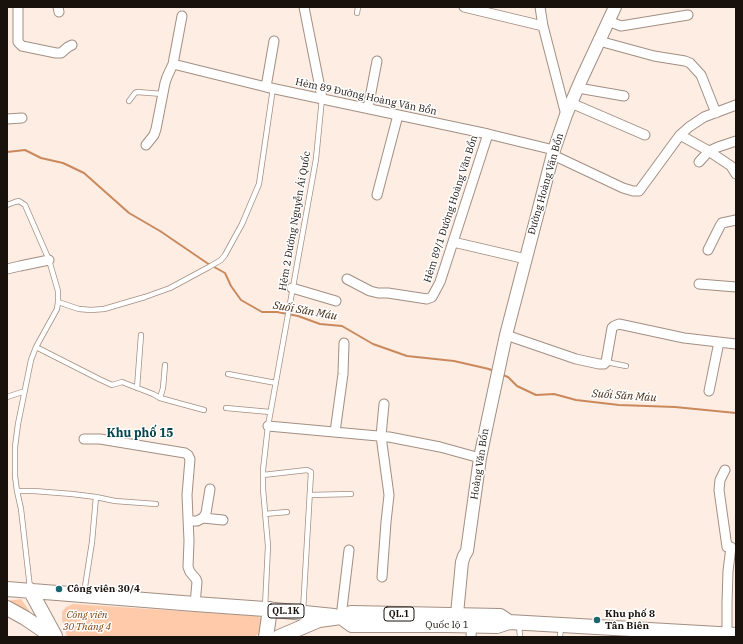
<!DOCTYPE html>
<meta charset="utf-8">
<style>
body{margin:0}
#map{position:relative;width:743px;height:644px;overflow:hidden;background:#feede2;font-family:"IBM Plex Serif",serif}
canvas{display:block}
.frame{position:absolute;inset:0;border:8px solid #18110c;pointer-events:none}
</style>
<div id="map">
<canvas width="743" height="644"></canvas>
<div class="frame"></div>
</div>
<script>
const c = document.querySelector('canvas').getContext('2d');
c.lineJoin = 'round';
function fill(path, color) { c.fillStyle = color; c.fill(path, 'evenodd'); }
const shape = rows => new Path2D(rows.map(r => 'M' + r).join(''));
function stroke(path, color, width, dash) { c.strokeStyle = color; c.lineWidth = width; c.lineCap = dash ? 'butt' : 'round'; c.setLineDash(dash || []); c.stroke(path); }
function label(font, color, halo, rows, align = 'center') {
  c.font = font + ' "IBM Plex Serif",serif'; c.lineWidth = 3; c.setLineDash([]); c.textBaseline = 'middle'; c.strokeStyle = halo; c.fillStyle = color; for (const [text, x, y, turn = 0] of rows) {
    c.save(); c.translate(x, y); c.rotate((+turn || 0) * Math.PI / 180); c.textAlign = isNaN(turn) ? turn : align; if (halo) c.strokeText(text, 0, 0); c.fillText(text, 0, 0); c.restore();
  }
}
fill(shape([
 [21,599,38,623,7,601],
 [73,604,258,616,262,619,260,633,254,637,67,637,62,620,62,612,66,607]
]), '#fecaa9');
stroke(shape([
 [7,152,25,150,41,158,63,163,84,173,129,213,160,231,207,263,225,273,231,286,241,300,262,312,277,312,298,316,320,324,342,326,373,344,407,356,454,361,489,369,493,371],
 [503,375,508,377,517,386,536,395,554,394,576,400,619,405,675,407,736,413]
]), '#ca895d', 2);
const service = shape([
 [357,13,358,7],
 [129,101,135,93,137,92,163,94],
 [7,205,15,202,19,201,25,205,49,260,58,291,58,302,57,309,36,347,31,360,18,424,15,447,15,476,17,491,21,509,30,588],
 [58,302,79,309,91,310,104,309,145,297,170,288,209,267,221,260,225,255,242,224,259,184,273,88],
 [36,347,99,379,112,385,122,382,153,394,160,398,163,388,165,365],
 [606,362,626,366],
 [228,374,276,383],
 [137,388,141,335],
 [7,397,25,391],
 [160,398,204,410],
 [226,408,270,412],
 [263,475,307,470,311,472,303,611],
 [17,491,34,491,72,494,96,497,115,501,156,504],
 [310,495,351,494],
 [265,514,287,512],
 [84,593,92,542,96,497],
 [265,607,268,546,263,489,263,470,268,426,316,159,322,98],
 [519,625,520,637],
 [560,637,561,626]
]);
const minor = shape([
 [18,7,18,42,22,46,56,53,61,53,68,47,72,45],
 [58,7,59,12],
 [304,7,322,98],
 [464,7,543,26],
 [540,7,543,26,566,115],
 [608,21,621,26,688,15],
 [599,41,654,56,685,61,690,63,701,75,716,113],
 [173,64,266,87,488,134,554,150],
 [266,87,274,41],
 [578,88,624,96],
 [571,103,645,135],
 [368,108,377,61],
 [7,119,22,118],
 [680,135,707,150,731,166,736,174],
 [146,145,154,135,156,129,165,83,167,77,173,64,182,16],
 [553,155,623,188,633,191,639,191,680,135,689,127,704,117,736,105],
 [699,162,709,151,718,147,736,141],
 [377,195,398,115],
 [453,242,526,259],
 [708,250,720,226,722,223,736,220],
 [7,269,20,266,49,260],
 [347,279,370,291,378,293,388,293,427,299,432,297,440,282,488,134],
 [699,284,736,287],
 [292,288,336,301],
 [506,335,576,359,599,364,604,364,606,362,612,328,614,326,619,324,684,338,736,344],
 [709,391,719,342],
 [268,426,389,437,440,447,480,458],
 [335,432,343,374,344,343],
 [84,439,100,439,185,453,188,455,190,459,187,495,189,541,188,567,190,572,196,579,197,582,195,604],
 [725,470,720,480,719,490,727,547],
 [203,518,223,520],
 [188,521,197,521,203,518,206,513,210,489],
 [382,577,386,522,389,495,381,436,384,404],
 [341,617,349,550],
 [727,634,727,603,728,571,731,547],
 [471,637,472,620]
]);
const secondary = shape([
 [457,614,462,562,464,556,467,551,480,458,487,424,506,335,538,212,554,150,566,115,581,80,615,7]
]);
const primary = shape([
 [7,589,195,604,265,609,334,616],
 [30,590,55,636],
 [7,608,25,618,53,637],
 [266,637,270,609]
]);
const trunk = shape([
 [341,617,352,625,446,625,497,626,509,622,736,635],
 [279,637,319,620,341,617,351,613,500,616,509,622]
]);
stroke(service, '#a28f83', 6);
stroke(minor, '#a28f83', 11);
stroke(secondary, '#a28f83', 14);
stroke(primary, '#a28f83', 16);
stroke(trunk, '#a28f83', 16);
stroke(service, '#fff', 4.5);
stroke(minor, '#fff', 9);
stroke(secondary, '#fff', 12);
stroke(primary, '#fff', 14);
stroke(trunk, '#fff', 14);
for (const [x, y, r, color] of [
 [59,589,4,"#1b676f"],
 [597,620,4,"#1b676f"]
]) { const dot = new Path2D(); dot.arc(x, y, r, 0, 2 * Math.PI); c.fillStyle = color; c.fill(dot); stroke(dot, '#fff', 1.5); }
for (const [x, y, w] of [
 [286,611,36],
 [399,614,30]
]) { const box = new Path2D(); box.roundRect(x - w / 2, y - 7, w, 14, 3); c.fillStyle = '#fff'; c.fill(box); stroke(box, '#18110c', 1); }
label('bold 9px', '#18110c', null, [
 ["QL.1K",286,611],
 ["QL.1",399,614]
]);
label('10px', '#18110c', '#fff', [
 ["Hẻm 89 Đường Hoàng Văn Bổn",366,97,12],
 ["Đường Hoàng Văn Bổn",546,184,-74],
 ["Hẻm 89/1 Đường Hoàng Văn Bổn",451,209,-72],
 ["Hẻm 2 Đường Nguyễn Ái Quốc",295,221,-80],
 ["Hoàng Văn Bổn",480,464,-81],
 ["Quốc lộ 1",447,625]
]);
label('bold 10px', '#18110c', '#fff', [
 ["Công viên 30/4",67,589],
 ["Khu phố 8",605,614],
 ["Tân Biên",605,626]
], 'left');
label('italic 10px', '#7b3e08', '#fff', [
 ["Công viên",87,615],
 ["30 Tháng 4",87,627]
]);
label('italic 11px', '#402511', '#fff', [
 ["Suối Săn Máu",305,311,10],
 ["Suối Săn Máu",624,396,4]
]);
label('bold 12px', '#004349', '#fff', [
 ["Khu phố 15",140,434]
]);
</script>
